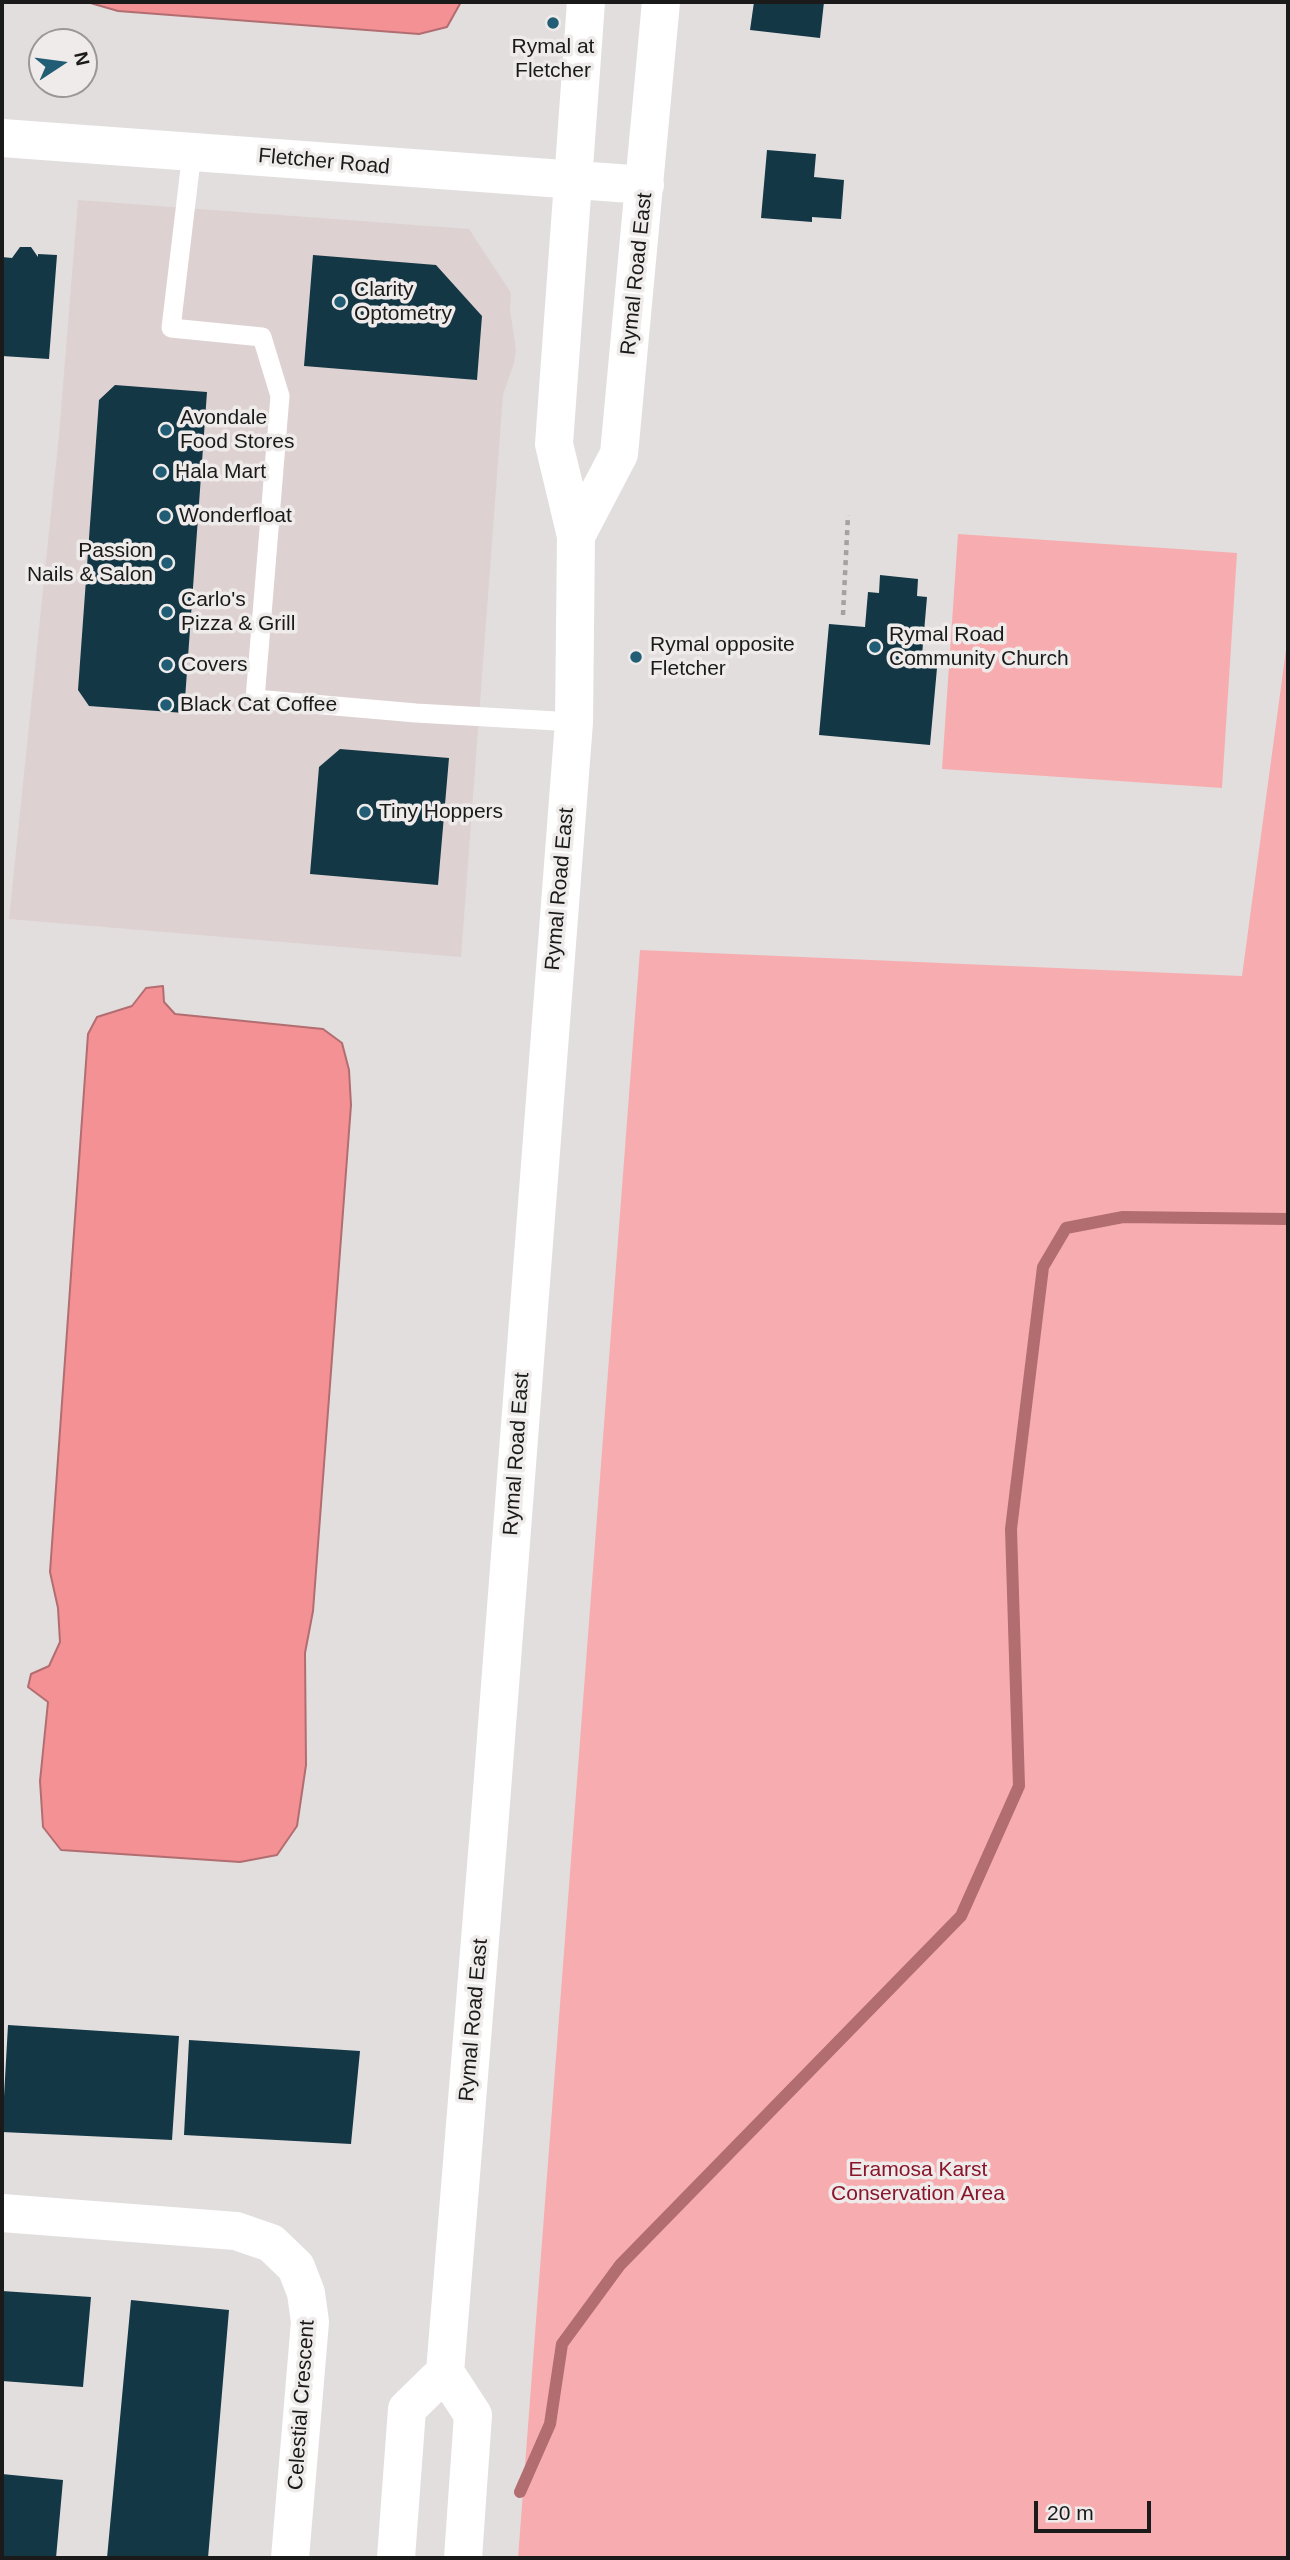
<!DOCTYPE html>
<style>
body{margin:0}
#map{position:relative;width:1290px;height:2560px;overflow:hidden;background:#e2dede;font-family:Arial,sans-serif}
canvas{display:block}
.frame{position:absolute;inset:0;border:4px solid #1b1a1a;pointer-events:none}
.north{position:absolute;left:28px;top:28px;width:70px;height:70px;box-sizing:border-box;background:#efebeb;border:2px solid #9a9797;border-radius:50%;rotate:77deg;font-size:19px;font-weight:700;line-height:28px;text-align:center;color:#1b1a1a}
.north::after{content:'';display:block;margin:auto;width:24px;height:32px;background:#215e75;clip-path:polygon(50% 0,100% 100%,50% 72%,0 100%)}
.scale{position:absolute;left:1034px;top:2501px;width:117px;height:32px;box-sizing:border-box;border:4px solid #1b1a1a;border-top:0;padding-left:9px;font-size:21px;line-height:24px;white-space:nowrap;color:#1b1a1a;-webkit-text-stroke:5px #efebeb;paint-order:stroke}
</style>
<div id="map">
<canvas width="1290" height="2560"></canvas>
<div class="frame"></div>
<div class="north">N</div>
<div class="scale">20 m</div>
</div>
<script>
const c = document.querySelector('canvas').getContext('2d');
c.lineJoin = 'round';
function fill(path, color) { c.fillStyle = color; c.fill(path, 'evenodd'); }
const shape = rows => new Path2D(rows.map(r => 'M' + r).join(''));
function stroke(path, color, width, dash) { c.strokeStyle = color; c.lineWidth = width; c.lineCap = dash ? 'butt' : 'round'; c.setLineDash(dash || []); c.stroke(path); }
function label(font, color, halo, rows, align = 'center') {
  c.font = font + ' Arial,sans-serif'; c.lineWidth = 7; c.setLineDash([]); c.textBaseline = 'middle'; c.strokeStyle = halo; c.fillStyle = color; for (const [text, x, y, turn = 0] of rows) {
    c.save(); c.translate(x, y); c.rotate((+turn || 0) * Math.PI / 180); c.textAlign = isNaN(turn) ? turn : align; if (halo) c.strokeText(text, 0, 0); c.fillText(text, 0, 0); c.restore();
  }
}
fill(shape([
 [78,200,469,229,511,293,510,310,516,350,514,363,503,395,461,957,9,919,59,435]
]), '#ded1d1');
fill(shape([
 [958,534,1237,553,1222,788,942,769],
 [1288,635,1288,2558,518,2558,640,950,1242,976]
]), '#f7adaf');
const water = shape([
 [87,2,461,2,447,27,419,34,118,11,87,2],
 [163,986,164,1002,175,1014,323,1029,342,1043,349,1070,351,1105,313,1611,305,1653,306,1765,297,1826,277,1855,240,1862,61,1850,43,1827,40,1781,48,1702,28,1687,31,1674,49,1666,60,1642,58,1608,50,1572,88,1034,97,1017,132,1006,146,988,163,986]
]);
fill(water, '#f39195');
stroke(water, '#b26d70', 2);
stroke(shape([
 [520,2492,550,2424,562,2344,620,2265,961,1916,1019,1786,1011,1529,1043,1267,1066,1228,1123,1217,1288,1219]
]), '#b26d70', 12);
fill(shape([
 [754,2,824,2,820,38,750,30],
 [767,150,816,154,814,177,844,180,841,219,812,217,812,222,761,218],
 [20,247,31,247,38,257,38,254,57,255,49,359,2,356,2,257,12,258],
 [313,255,436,265,482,316,477,380,304,366],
 [115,385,207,392,184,713,89,706,78,690,99,400],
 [880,575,918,579,917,596,927,597,921,667,937,668,930,745,819,735,829,624,865,627,868,592,879,593],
 [340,749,449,758,438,885,310,874,319,767],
 [8,2025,179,2036,172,2140,2,2132],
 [189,2040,360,2051,351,2144,184,2135],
 [2,2291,91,2297,83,2387,2,2381],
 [131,2300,229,2310,208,2558,107,2558],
 [2,2474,63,2480,56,2558,2,2558]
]), '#143745');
stroke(shape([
 [843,615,848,515]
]), '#a4a1a1', 4.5, [5, 5]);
stroke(shape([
 [192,152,171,328,262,337,280,396,255,699,416,713,574,722]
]), '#fff', 19);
stroke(shape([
 [2,2213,236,2231,271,2243,296,2267,306,2293,310,2322,290,2558]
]), '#fff', 38);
stroke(shape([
 [2,138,645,185],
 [576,536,619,454,661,2],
 [396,2558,407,2409,445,2372],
 [463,2558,473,2415,445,2372,489,1829,574,722,576,536,554,444,586,2]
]), '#fff', 38);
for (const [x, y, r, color] of [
 [553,23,7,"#215e75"],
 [340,302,7,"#215e75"],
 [166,430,7,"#215e75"],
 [161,472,7,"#215e75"],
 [165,516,7,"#215e75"],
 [167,563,7,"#215e75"],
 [167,612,7,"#215e75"],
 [875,647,7,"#215e75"],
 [636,657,7,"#215e75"],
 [167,665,7,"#215e75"],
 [166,705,7,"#215e75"],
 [365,812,7,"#215e75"]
]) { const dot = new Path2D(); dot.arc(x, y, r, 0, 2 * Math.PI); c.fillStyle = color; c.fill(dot); stroke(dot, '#efebeb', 2.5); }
label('21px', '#1b1a1a', '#efebeb', [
 ["Rymal at",553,47,"center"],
 ["Fletcher",553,71,"center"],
 ["Clarity",354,290],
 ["Optometry",354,314],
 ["Avondale",180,418],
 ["Food Stores",180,442],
 ["Hala Mart",175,472],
 ["Wonderfloat",179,516],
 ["Passion",153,551,"right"],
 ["Nails & Salon",153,575,"right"],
 ["Carlo's",181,600],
 ["Pizza & Grill",181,624],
 ["Rymal Road",889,635],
 ["Community Church",889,659],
 ["Rymal opposite",650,645],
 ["Fletcher",650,669],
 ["Covers",181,665],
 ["Black Cat Coffee",180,705],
 ["Tiny Hoppers",379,812]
], 'left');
label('21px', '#1b1a1a', '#efebeb', [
 ["Fletcher Road",324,162,5],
 ["Rymal Road East",637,274,-84],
 ["Rymal Road East",560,889,-85],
 ["Rymal Road East",517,1454,-86],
 ["Rymal Road East",474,2020,-85],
 ["Celestial Crescent",302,2405,-86]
]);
label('21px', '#89152a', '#efebeb', [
 ["Eramosa Karst",918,2170],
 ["Conservation Area",918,2194]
]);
</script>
